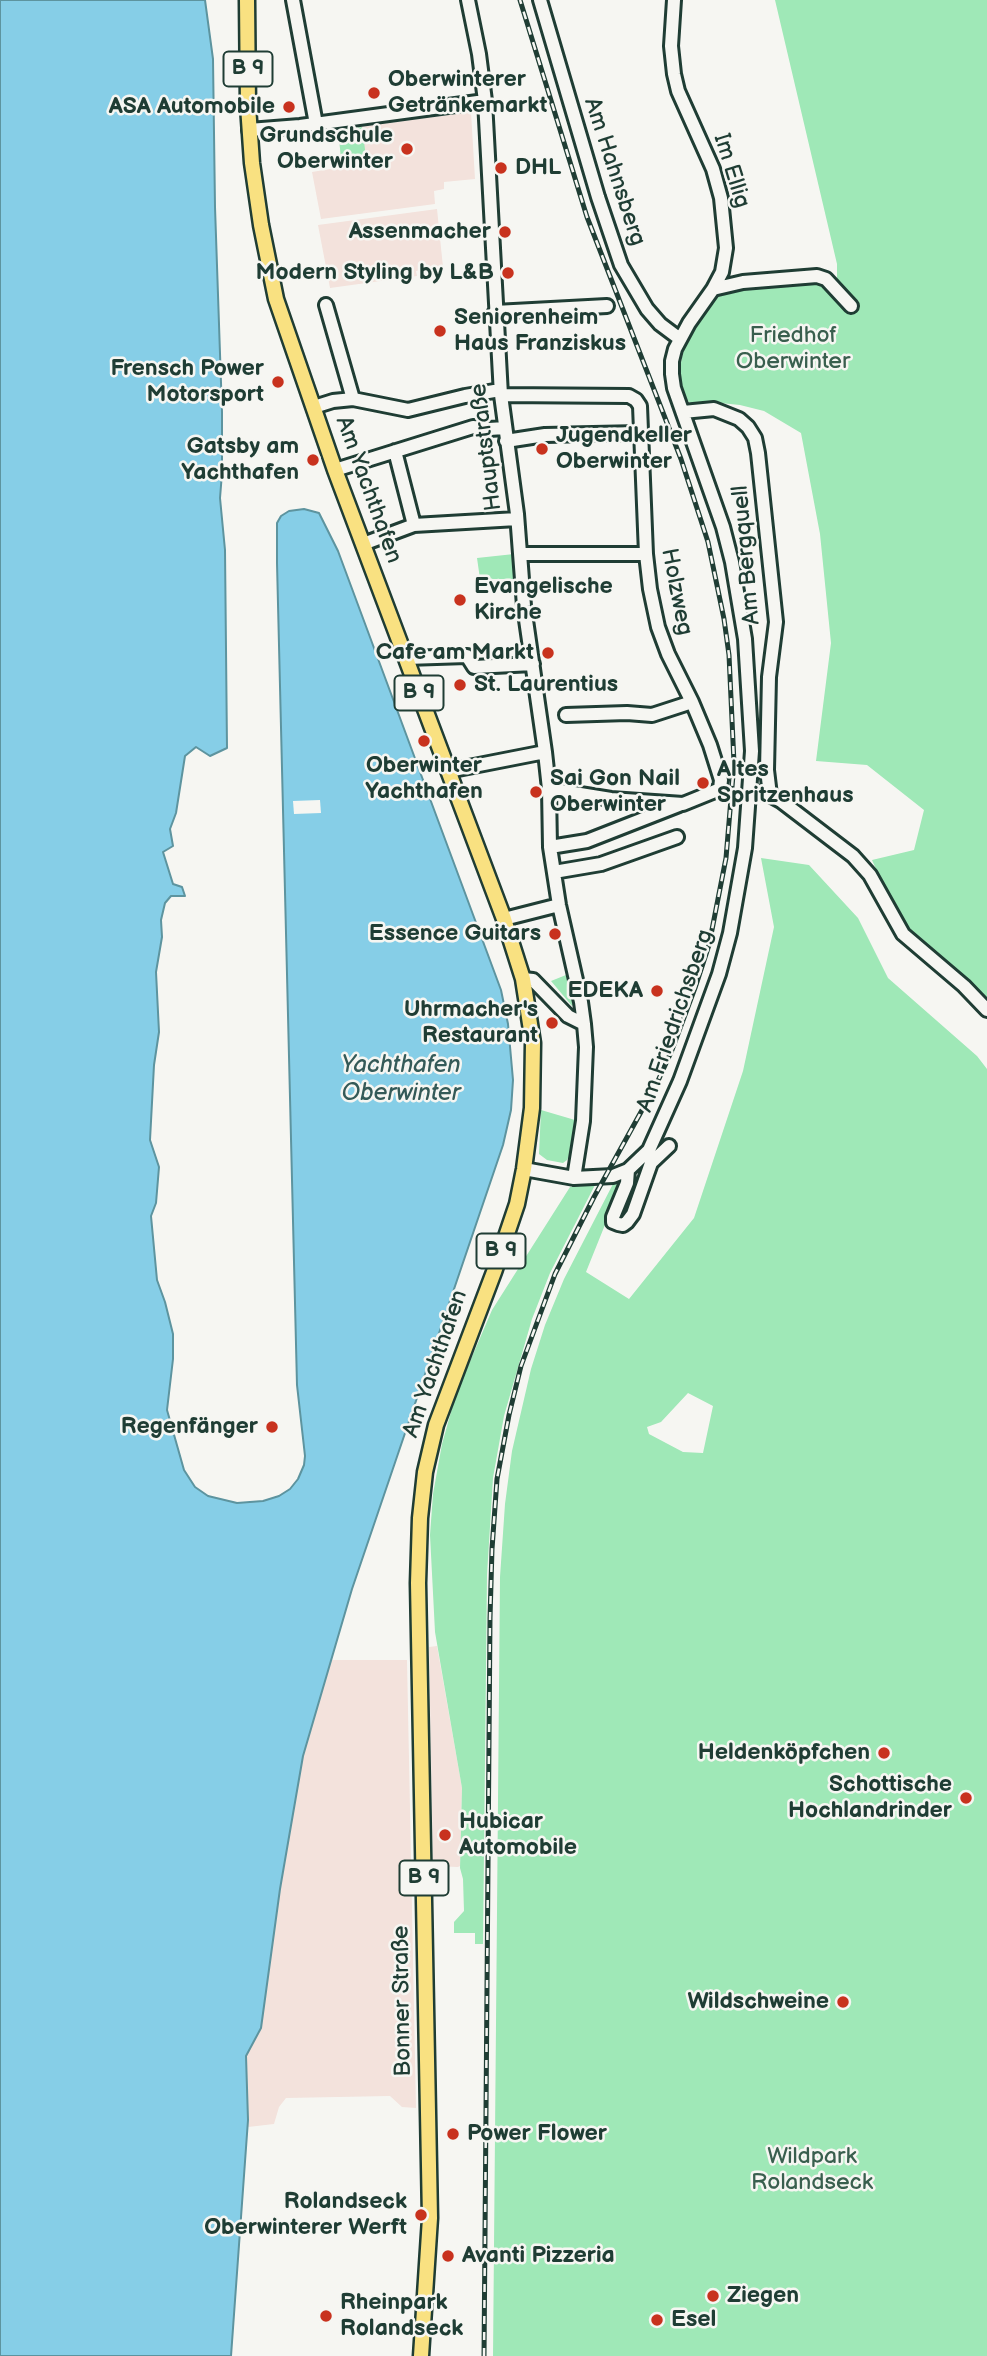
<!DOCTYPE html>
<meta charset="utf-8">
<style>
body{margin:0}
canvas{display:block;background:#f6f6f2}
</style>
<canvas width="987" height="2356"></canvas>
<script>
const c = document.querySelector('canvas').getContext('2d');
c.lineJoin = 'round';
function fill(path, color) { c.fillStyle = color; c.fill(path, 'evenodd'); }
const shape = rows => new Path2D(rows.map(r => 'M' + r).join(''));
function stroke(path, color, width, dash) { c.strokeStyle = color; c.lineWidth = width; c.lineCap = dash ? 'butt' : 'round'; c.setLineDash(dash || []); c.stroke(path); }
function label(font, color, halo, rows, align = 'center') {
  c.font = font + ' "Balsamiq Sans",sans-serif'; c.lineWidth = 5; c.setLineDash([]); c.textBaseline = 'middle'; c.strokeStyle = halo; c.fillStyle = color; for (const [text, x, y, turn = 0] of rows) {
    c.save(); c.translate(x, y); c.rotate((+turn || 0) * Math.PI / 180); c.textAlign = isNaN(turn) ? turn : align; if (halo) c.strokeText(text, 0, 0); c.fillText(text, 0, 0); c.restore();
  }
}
fill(shape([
 [471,112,475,179,444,182,444,189,434,191,435,204,321,219,312,172,342,167,338,130],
 [437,209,443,267,416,271,417,276,330,288,318,225],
 [437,1646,462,1788,460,1866,458,1867,433,1866,429,1647],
 [331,1660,407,1660,416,2108,402,2107,390,2096,286,2098,279,2107,274,2124,248,2127,246,2056,261,2028,280,1892,303,1756]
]), '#f3e2dc');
fill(shape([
 [775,0,987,0,987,1015,922,959,910,930,892,905,872,860,914,850,924,810,867,765,816,761,831,643,820,534,801,433,764,411,740,405,720,403,698,406,685,400,681,385,680,368,683,352,690,336,717,294,725,290,819,279,826,287,837,280,837,264],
 [362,127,367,164,342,167,338,130],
 [514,554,517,579,480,579,477,558],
 [761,858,809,865,858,918,888,978,977,1056,987,1069,987,2356,493,2356,500,1577,505,1504,512,1451,531,1369,545,1325,564,1279,614,1182,619,1186,619,1190,586,1272,629,1299,694,1218,743,1071,774,927],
 [688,1393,713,1406,703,1453,683,1452,649,1434,647,1427,661,1422],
 [566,975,573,1005,572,1006,551,981],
 [541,1110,575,1120,571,1152,567,1160,563,1163,547,1160,539,1154],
 [595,1185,550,1273,532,1319,504,1416,493,1478,487,1575,483,1944,475,1944,475,1933,454,1933,454,1922,464,1911,463,1879,460,1868,462,1788,435,1632,430,1535,433,1494,442,1444,456,1394,492,1310,570,1187]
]), '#9fe8b7');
const water = shape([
 [0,0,205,0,213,59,215,207,222,412,222,473,220,498,225,550,227,748,210,756,196,747,185,756,176,813,170,829,173,846,163,852,173,884,182,887,185,896,171,896,165,903,161,920,162,937,156,972,159,1032,154,1065,150,1140,159,1167,156,1203,151,1216,157,1280,165,1302,173,1334,173,1359,167,1410,184,1470,195,1487,208,1496,237,1503,263,1501,279,1496,290,1489,298,1479,304,1465,305,1456,297,1385,277,563,277,523,281,516,289,511,304,509,319,513,338,551,501,990,508,1024,513,1080,511,1110,503,1145,352,1589,303,1756,280,1889,261,2028,246,2056,248,2120,231,2356,0,2356,0,0]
]);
fill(water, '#86cee7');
stroke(water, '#5d949f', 2);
fill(shape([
 [320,800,321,813,294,814,293,801]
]), '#f6f6f2');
const minor = shape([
 [293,0,316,124],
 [468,0,479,54,485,101,501,395,517,514,524,606,545,752,549,789,550,847,559,905,581,1002,584,1024,586,1047,583,1121,574,1178],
 [540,0,598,197,621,265,647,309,660,324,680,339],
 [249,130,300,126,485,101],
 [713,289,743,282,817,276,826,279,851,306],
 [326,305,353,399],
 [495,312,607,306],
 [501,395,629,396,636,400,640,406,646,554,650,589,658,627,668,654,692,702,710,745,721,780,720,789,683,804,611,799,549,789],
 [314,407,333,401,353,399,408,410,465,396,500,390],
 [683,412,714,409,739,419,748,427,755,438,758,453,776,622,769,677,767,770,770,795],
 [506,441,545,435,641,433],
 [395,451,414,525],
 [335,470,473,427,489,429,505,428],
 [363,544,414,525,517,519],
 [521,554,646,554],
 [406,658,467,656,474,667,533,664],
 [566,715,627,713,652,715,692,702],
 [448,771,545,752],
 [750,791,770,795,781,801,853,856,870,875,903,934,964,986,987,1010],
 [550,847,587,841,679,805],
 [554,872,601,864,677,837],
 [504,919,559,905],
 [523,979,533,980,568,1016,584,1024],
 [524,1169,574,1178,613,1176,628,1170,649,1150,680,1081,719,974,730,933,745,848,752,751,745,639,732,562,723,527,674,388,672,374,672,361,675,349,689,323,713,289,722,272,726,248,721,198,713,169,678,91,674,74,671,46,674,0],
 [628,1170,627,1183,613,1217,613,1222,618,1224,623,1225,627,1222,633,1214,651,1163,669,1146]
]);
const major = shape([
 [247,0,248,106,252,163,261,225,276,299,335,470,504,919,523,979,533,1043,532,1108,524,1169,517,1204,494,1272,436,1425,425,1472,420,1518,418,1583,430,2218,421,2356]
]);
stroke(minor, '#1f3d34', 18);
stroke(major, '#1f3d34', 19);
stroke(minor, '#f6f6f2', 12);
stroke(major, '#f9e181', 14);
const rail = shape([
 [484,2356,490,1618,492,1549,497,1479,509,1415,521,1366,555,1274,594,1197,657,1083,672,1050,695,988,709,945,726,858,734,763,729,655,724,619,708,542,681,459,587,217,520,0]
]);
stroke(rail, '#1f3d34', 5);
stroke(rail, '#f6f6f2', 2.5, [8]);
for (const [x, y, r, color] of [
 [374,93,7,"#c8321e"],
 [289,107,7,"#c8321e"],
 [407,149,7,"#c8321e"],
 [501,168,7,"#c8321e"],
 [505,232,7,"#c8321e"],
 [508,273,7,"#c8321e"],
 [440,331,7,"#c8321e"],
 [278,382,7,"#c8321e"],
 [542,449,7,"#c8321e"],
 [313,460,7,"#c8321e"],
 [460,600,7,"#c8321e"],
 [548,653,7,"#c8321e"],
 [460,685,7,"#c8321e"],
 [424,741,7,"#c8321e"],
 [703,783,7,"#c8321e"],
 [536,792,7,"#c8321e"],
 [555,934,7,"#c8321e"],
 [657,991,7,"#c8321e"],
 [552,1023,7,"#c8321e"],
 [272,1427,7,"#c8321e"],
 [884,1753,7,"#c8321e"],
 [966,1798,7,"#c8321e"],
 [445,1835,7,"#c8321e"],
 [843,2002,7,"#c8321e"],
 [453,2134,7,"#c8321e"],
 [421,2215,7,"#c8321e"],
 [448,2256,7,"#c8321e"],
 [713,2296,7,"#c8321e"],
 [326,2316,7,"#c8321e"],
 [657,2320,7,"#c8321e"]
]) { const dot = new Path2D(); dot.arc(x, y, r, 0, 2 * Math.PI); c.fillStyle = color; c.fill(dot); stroke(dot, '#f6f6f2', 2.5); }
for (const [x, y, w] of [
 [248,69,49],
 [419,693,49],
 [501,1251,49],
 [424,1878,49]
]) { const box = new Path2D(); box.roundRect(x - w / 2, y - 17.5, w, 35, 5); c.fillStyle = '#f6f6f2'; c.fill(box); stroke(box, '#1f3d34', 2); }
label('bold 21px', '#1f3d34', null, [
 ["B 9",248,69],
 ["B 9",419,693],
 ["B 9",501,1251],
 ["B 9",424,1878]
]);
label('bold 23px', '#1f3d34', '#f6f6f2', [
 ["Oberwinterer",388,80,"left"],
 ["Getränkemarkt",388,106,"left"],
 ["ASA Automobile",275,107],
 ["Grundschule",393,136],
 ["Oberwinter",393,162],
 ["DHL",515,168,"left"],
 ["Assenmacher",491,232],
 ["Modern Styling by L&B",494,273],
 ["Seniorenheim",454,318,"left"],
 ["Haus Franziskus",454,344,"left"],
 ["Frensch Power",264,369],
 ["Motorsport",264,395],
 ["Jugendkeller",556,436,"left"],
 ["Oberwinter",556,462,"left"],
 ["Gatsby am",299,447],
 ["Yachthafen",299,473],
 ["Evangelische",474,587,"left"],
 ["Kirche",474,613,"left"],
 ["Cafe am Markt",534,653],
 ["St. Laurentius",474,685,"left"],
 ["Oberwinter",424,766,"center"],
 ["Yachthafen",424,792,"center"],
 ["Altes",717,770,"left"],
 ["Spritzenhaus",717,796,"left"],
 ["Sai Gon Nail",550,779,"left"],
 ["Oberwinter",550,805,"left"],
 ["Essence Guitars",541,934],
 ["EDEKA",643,991],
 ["Uhrmacher's",538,1010],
 ["Restaurant",538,1036],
 ["Regenfänger",258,1427],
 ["Heldenköpfchen",870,1753],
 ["Schottische",952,1785],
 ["Hochlandrinder",952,1811],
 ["Hubicar",459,1822,"left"],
 ["Automobile",459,1848,"left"],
 ["Wildschweine",829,2002],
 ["Power Flower",467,2134,"left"],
 ["Rolandseck",407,2202],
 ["Oberwinterer Werft",407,2228],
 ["Avanti Pizzeria",462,2256,"left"],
 ["Ziegen",727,2296,"left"],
 ["Rheinpark",340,2303,"left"],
 ["Rolandseck",340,2329,"left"],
 ["Esel",671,2320,"left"]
], 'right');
label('23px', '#1f3d34', '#f6f6f2', [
 ["Im Ellig",731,171,73],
 ["Am Hahnsberg",614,172,72],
 ["Hauptstraße",487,447,-97],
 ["Am Yachthafen",368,490,70],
 ["Am Bergquell",747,555,-95],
 ["Holzweg",676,592,79],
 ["Am Friedrichsberg",676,1021,-71],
 ["Am Yachthafen",436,1364,-71],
 ["Bonner Straße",403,2001,-91]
]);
label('23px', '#395f4e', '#f6f6f2', [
 ["Friedhof",793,336],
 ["Oberwinter",793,362],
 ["Wildpark",812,2157],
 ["Rolandseck",812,2183]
]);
label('italic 24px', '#345a58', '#f6f6f2', [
 ["Yachthafen",401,1066],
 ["Oberwinter",401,1094]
]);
</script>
